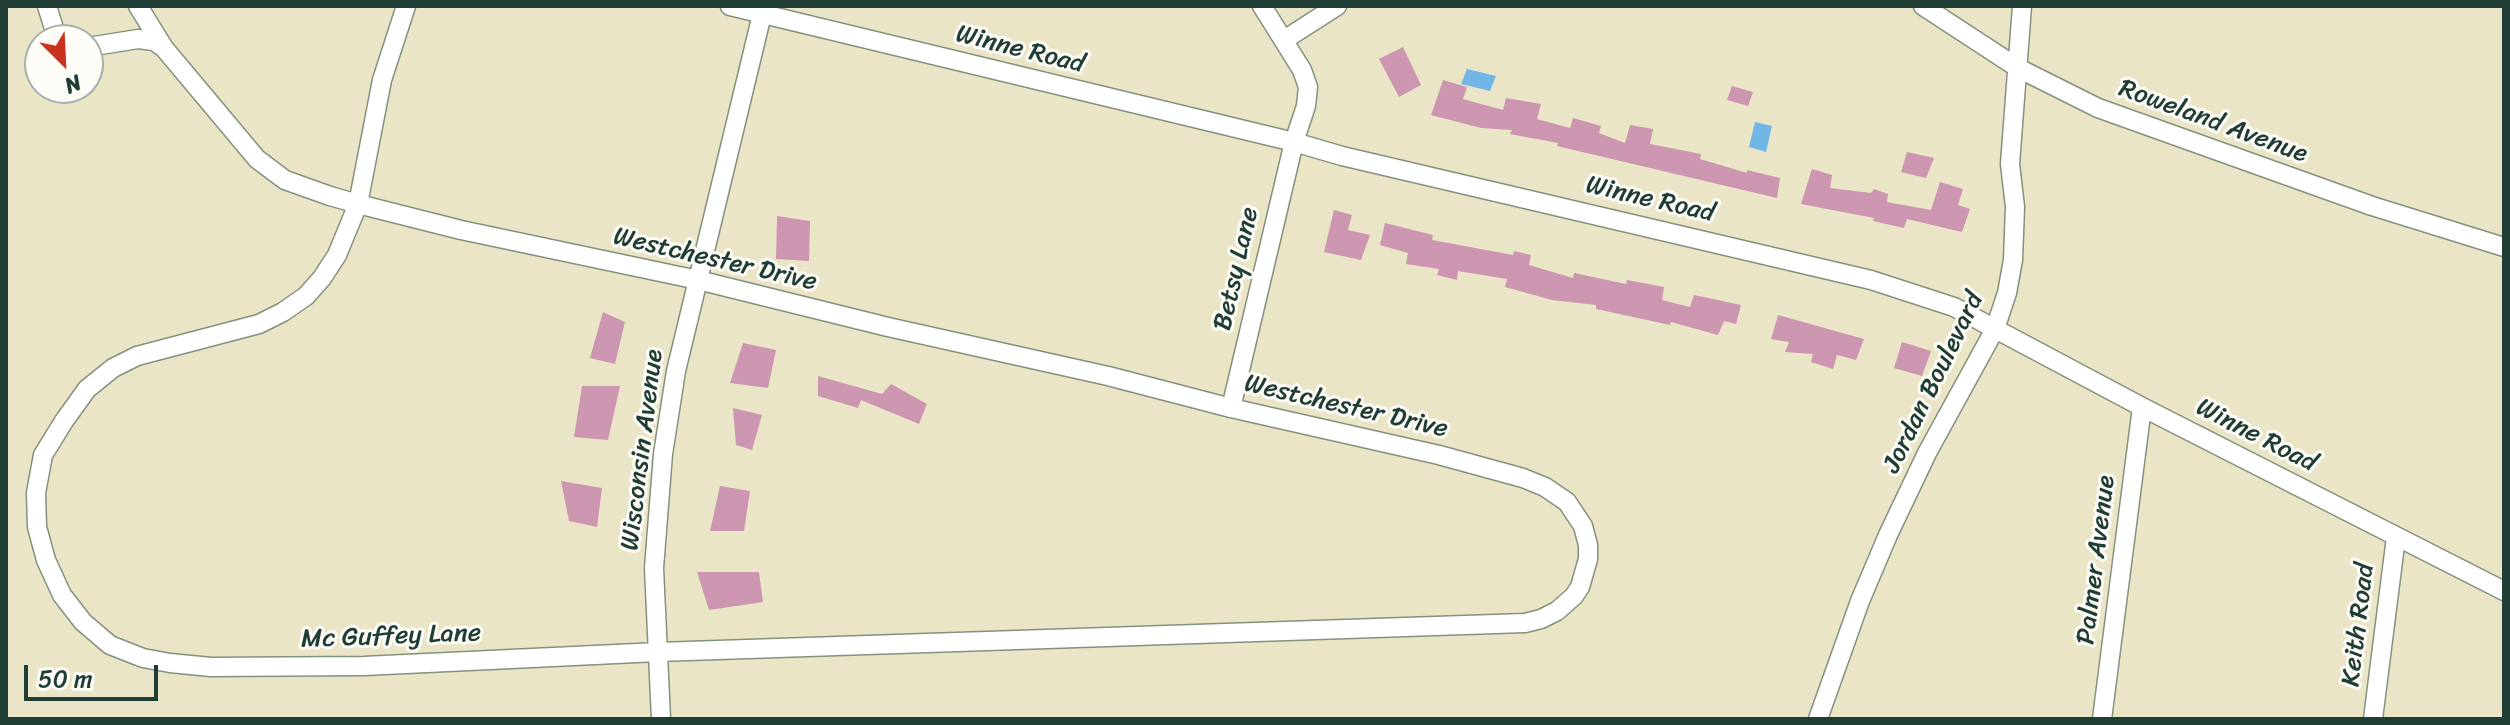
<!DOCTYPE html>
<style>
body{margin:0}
#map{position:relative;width:2510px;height:725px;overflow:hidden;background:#eae5c6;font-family:Sriracha,sans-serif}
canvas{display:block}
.frame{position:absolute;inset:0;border:8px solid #1f3d34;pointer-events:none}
.north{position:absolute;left:24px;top:24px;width:80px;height:80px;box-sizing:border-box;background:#fdfcf7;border:2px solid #a4b0a9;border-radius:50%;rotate:156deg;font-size:22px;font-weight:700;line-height:32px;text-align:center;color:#1f3d34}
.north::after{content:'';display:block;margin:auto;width:28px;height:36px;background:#c8321e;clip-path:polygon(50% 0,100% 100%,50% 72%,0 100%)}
.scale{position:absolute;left:24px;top:665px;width:134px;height:36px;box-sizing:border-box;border:4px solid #1f3d34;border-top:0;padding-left:10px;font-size:24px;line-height:28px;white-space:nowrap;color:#1f3d34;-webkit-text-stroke:6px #fdfcf7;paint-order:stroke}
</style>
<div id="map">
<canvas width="2510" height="725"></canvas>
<div class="frame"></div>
<div class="north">N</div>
<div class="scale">50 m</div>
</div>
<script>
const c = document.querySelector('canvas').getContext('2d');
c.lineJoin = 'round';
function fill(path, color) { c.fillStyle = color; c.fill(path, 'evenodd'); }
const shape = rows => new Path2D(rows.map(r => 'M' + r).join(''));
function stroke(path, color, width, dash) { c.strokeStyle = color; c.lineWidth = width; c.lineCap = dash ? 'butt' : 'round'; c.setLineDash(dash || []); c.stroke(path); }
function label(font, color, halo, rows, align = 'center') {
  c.font = font + ' Sriracha,sans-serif'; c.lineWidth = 6; c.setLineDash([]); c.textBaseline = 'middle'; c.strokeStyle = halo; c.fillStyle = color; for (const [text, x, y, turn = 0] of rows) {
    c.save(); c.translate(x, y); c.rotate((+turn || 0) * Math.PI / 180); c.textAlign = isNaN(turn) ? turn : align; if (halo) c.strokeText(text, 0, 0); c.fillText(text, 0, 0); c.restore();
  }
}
fill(shape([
 [1467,69,1496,76,1490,91,1461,84],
 [1755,122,1772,126,1766,152,1749,147]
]), '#72b5e7');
fill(shape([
 [1403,47,1421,85,1399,97,1379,59],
 [1443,80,1467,87,1463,99,1503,110,1506,98,1541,104,1537,119,1570,128,1573,118,1601,126,1599,133,1625,143,1630,125,1653,129,1650,144,1701,154,1700,159,1747,173,1747,170,1780,178,1777,198,1557,146,1558,143,1510,134,1512,130,1481,128,1431,115],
 [1732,86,1753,92,1748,106,1727,100],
 [1907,152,1934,158,1926,178,1901,172],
 [1812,169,1832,175,1830,188,1871,193,1874,189,1888,194,1887,202,1931,210,1940,182,1963,189,1958,205,1970,209,1962,232,1907,219,1904,228,1873,221,1874,218,1801,204],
 [1334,210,1352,215,1348,230,1370,235,1361,260,1324,252],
 [777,216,810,221,809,261,776,259],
 [1385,223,1433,235,1432,240,1513,255,1514,251,1531,255,1529,265,1573,278,1574,273,1626,284,1627,280,1664,287,1662,300,1690,307,1694,295,1741,305,1736,324,1724,321,1718,335,1671,322,1670,325,1596,309,1596,305,1552,300,1505,287,1507,279,1458,271,1457,280,1437,275,1439,269,1406,264,1408,253,1380,245],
 [603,312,625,322,615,364,590,358],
 [1778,315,1864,339,1856,360,1837,355,1833,369,1811,362,1813,354,1785,352,1789,342,1771,339],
 [1902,342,1931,351,1922,376,1894,368],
 [743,343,776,350,768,388,730,383],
 [818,376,882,394,891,384,927,404,919,424,861,400,858,408,818,396],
 [582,386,620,386,608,440,574,437],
 [733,408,762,415,752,450,736,445],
 [561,481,602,488,597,527,569,521],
 [720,486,750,491,744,531,710,531],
 [697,572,759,572,763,602,709,610]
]), '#cc96b0');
const minor = shape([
 [47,6,56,35,66,40],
 [138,6,164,48,257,159,285,180,330,196,358,204,461,230,698,280,888,327,1108,376,1231,408,1439,455,1523,478,1545,487,1567,502,1583,526,1588,545,1588,559,1580,587,1574,596,1557,611,1541,619,1525,623,658,652,364,666,211,667,170,663,143,658,110,645,83,622,62,595,46,560,37,527,36,493,43,455,64,421,87,389,113,368,137,356,259,324,283,312,306,296,322,278,337,255,358,204,382,80,406,6],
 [730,6,1294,142,1342,156,1871,280,1954,307,2142,407,2504,591],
 [1923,6,2018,68,2098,108,2372,206,2504,247],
 [1284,40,1337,6],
 [88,47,138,39,154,41,164,48],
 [1231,408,1294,142,1306,106,1308,87,1302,70,1262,6],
 [661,719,654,568,663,454,676,371,764,6],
 [1818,719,1860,601,1888,535,1927,453,1995,329,2007,293,2013,260,2015,207,2010,164,2022,6],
 [2102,719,2142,407],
 [2373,719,2396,537]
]);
stroke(minor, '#84917d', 21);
stroke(minor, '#fff', 18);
label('26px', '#1f3d34', '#fdfcf7', [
 ["Winne Road",1020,50,14],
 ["Roweland Avenue",2213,122,20],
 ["Winne Road",1650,200,13],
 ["Westchester Drive",715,260,13],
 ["Betsy Lane",1237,269,-77],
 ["Jordan Boulevard",1934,383,-64],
 ["Westchester Drive",1346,407,13],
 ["Winne Road",2256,436,27],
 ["Wisconsin Avenue",643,450,-83],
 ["Palmer Avenue",2097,560,-83],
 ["Keith Road",2359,625,-83],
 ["Mc Guffey Lane",391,637,-2]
]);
</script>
